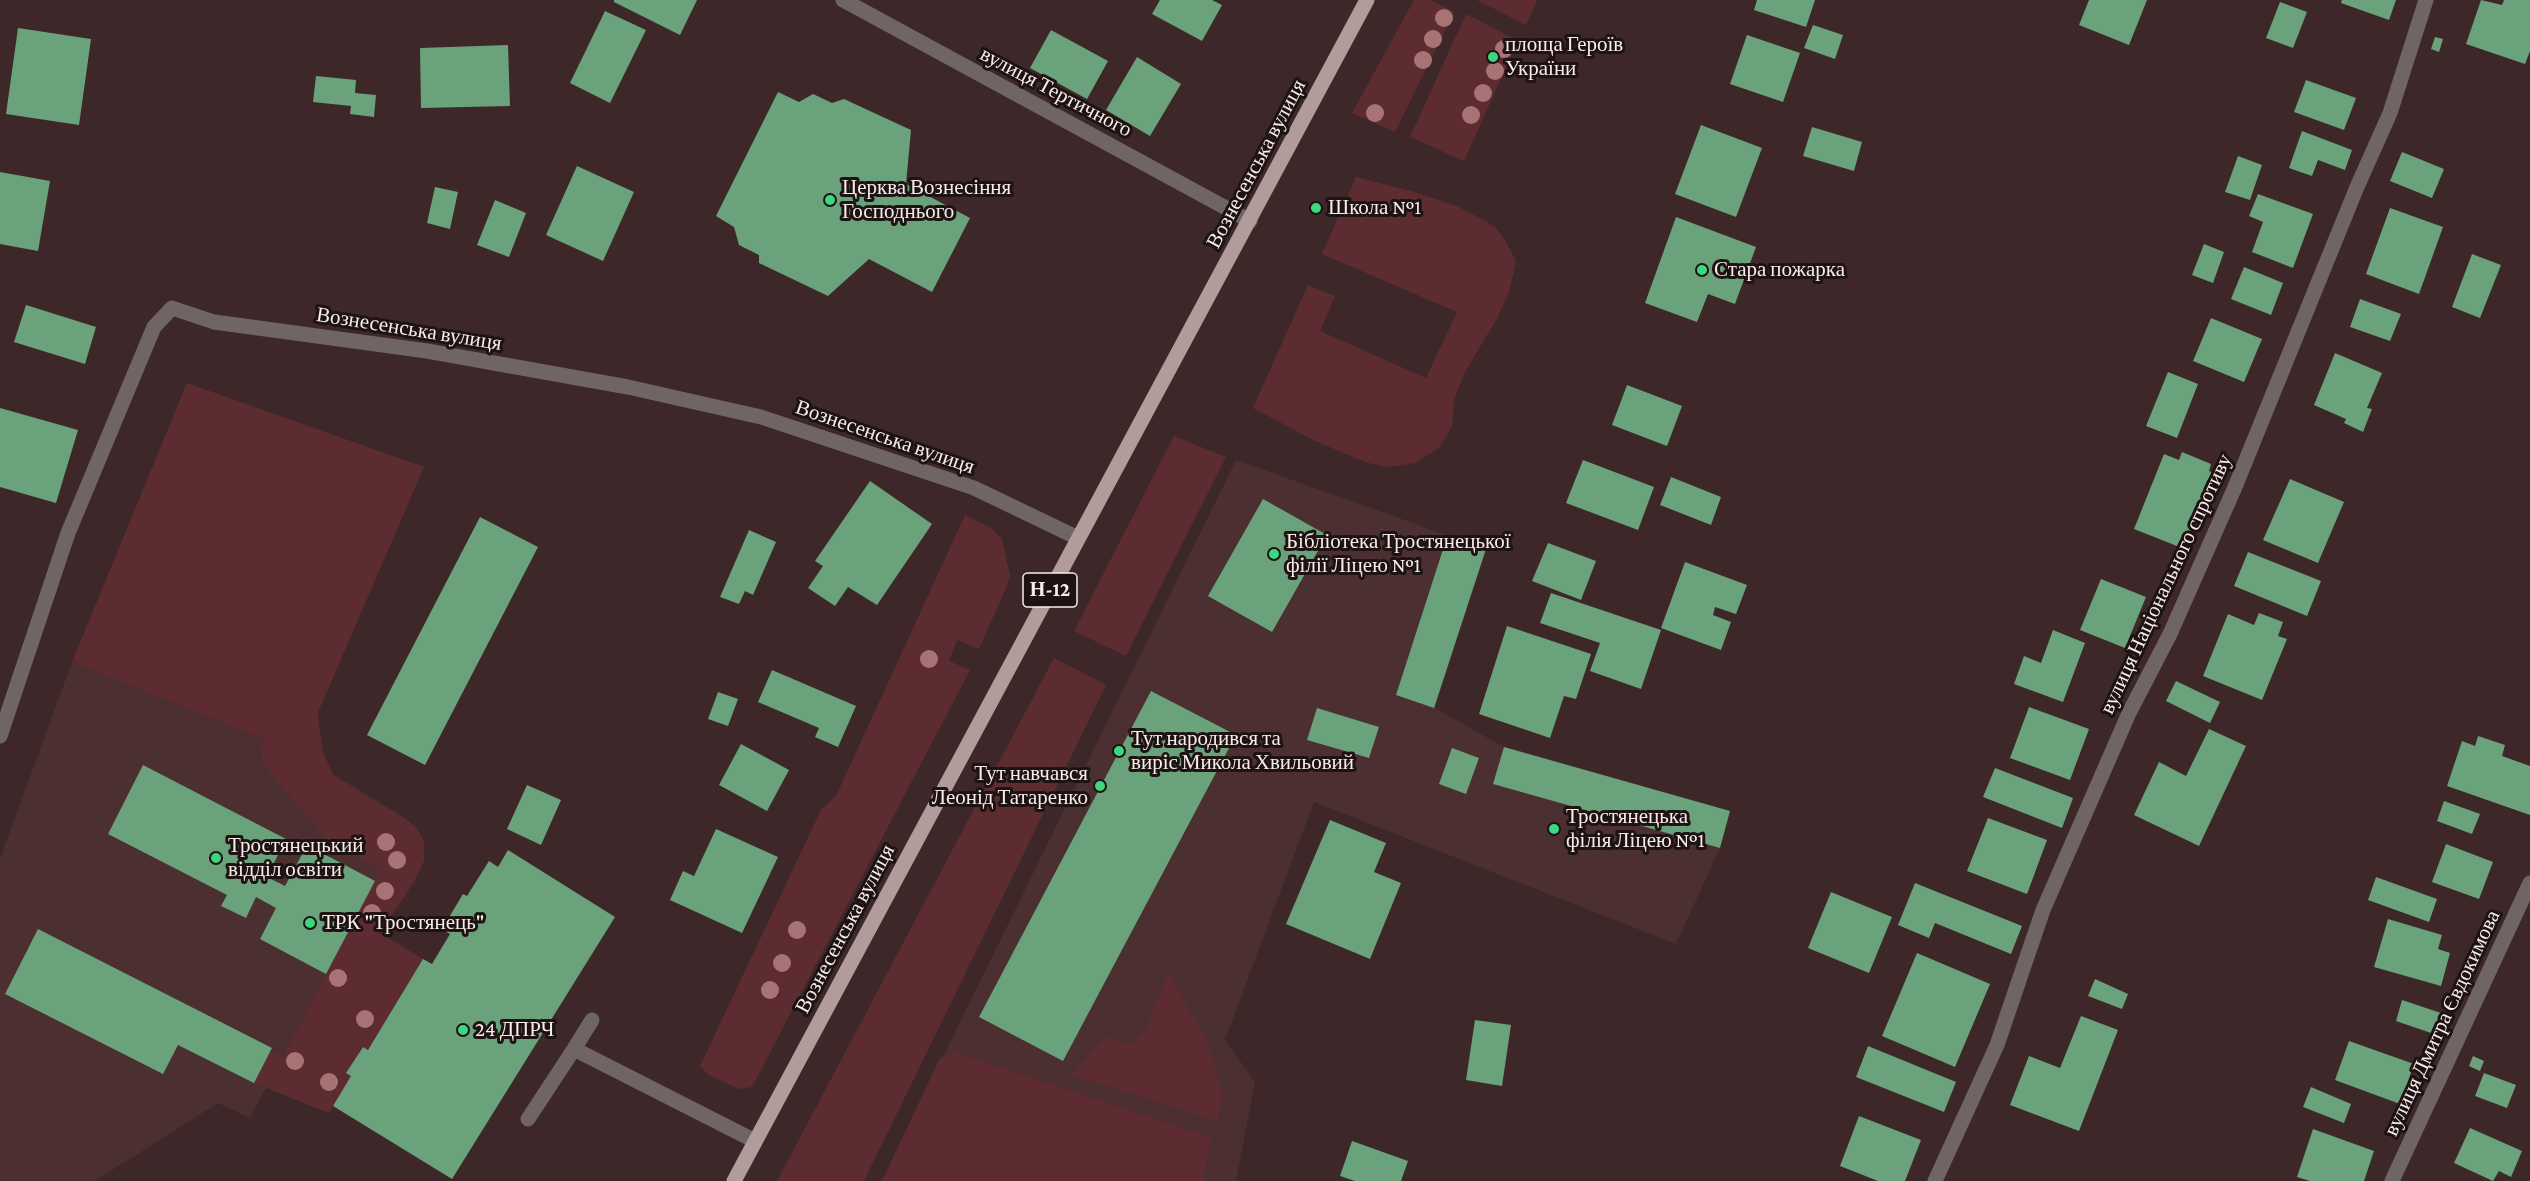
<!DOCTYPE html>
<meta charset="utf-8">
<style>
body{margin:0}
canvas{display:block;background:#3d2728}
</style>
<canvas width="2530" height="1181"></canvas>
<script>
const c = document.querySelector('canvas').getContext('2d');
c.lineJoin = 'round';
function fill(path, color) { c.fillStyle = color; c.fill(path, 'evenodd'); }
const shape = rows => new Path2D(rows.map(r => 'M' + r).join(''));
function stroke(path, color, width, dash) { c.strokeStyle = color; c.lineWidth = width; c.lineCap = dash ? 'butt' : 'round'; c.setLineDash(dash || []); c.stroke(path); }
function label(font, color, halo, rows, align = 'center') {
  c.font = font + ' "Crimson Pro",serif'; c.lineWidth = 6; c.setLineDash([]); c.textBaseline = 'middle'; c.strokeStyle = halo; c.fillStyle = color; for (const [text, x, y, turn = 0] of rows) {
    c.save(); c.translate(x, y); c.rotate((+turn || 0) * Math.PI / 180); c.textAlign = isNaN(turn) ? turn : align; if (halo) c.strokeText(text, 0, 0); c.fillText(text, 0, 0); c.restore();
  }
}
fill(shape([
 [1236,460,1486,549,1435,708,1504,747,1730,811,1720,848,1676,944,1314,802,1225,1040,1255,1082,1236,1181,882,1181],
 [72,662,300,754,405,818,375,881,250,1118,218,1103,95,1181,0,1181,0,859]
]), '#4c2f30');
fill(shape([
 [1414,0,1431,0,1454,12,1395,132,1352,113],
 [1477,0,1537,0,1526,25],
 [1466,14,1518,41,1464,161,1410,137],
 [1356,177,1411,191,1459,207,1494,226,1505,240,1516,261,1509,293,1496,320,1465,372,1454,400,1452,426,1440,447,1416,463,1388,467,1368,463,1315,441,1253,408,1308,285,1335,296,1320,331,1426,378,1457,312,1322,254],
 [187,383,424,467,319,710,318,718,323,752,333,775,344,784,405,818,417,829,424,841,424,861,414,882,380,933,423,959,368,1050,362,1047,347,1072,351,1076,329,1113,254,1083,270,1051,283,1056,380,870,326,838,264,765,260,750,265,740,72,662],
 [1174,436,1226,457,1126,656,1074,631],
 [965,515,991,528,1002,539,1010,576,1006,588,979,649,957,640,949,661,970,670,752,1087,739,1089,709,1075,700,1066,821,810,836,796],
 [1054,658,1106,685,864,1181,777,1181],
 [1169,972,1207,1042,1223,1094,1217,1121,1072,1075,1105,1037,1131,1044,1145,1030],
 [955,1052,1211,1137,1203,1181,882,1181,940,1058]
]), '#5c2c30');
fill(shape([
 [614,0,697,0,680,35,614,2],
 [1160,0,1212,0,1222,5,1202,41,1152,14],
 [1757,0,1815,0,1806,27,1754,10],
 [2089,0,2147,0,2129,45,2079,25],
 [2342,0,2396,0,2389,20,2341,3],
 [2481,0,2502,5,2504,0,2530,0,2530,51,2525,64,2466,44],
 [2280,2,2307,12,2293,48,2266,38],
 [605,11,646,30,610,103,570,83],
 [1813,25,1843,35,1835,59,1804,48],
 [18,28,91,39,79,125,6,114],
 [1051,30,1108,61,1087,99,1030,68],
 [1747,35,1800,53,1783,102,1730,84],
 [2435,37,2443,39,2439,52,2431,49],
 [508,45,510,106,421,108,420,48],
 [1137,57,1181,84,1150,136,1106,110],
 [316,76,356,80,355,93,376,95,374,117,350,114,351,106,313,102],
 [2306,80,2356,98,2344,130,2294,112],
 [778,92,799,102,813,94,832,103,844,99,911,130,906,184,970,218,932,292,869,259,828,296,759,263,759,255,739,245,734,227,716,216],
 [1701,125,1762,148,1736,217,1675,194],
 [1812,127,1862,142,1854,171,1803,156],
 [2302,131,2352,150,2345,170,2318,160,2312,176,2289,168],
 [2402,152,2444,169,2432,198,2390,181],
 [2238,156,2262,165,2250,200,2225,192],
 [577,166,634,192,603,261,546,235],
 [0,172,50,181,38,251,0,244],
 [435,187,458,192,450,229,427,223],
 [2258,194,2313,214,2293,268,2252,252,2263,222,2249,216],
 [495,200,526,213,509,257,477,245],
 [2390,208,2443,227,2419,294,2366,274],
 [1676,217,1756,247,1735,304,1708,294,1697,322,1645,303],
 [2204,244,2224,252,2213,283,2192,275],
 [2472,254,2501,265,2480,318,2452,307],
 [2244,267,2283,283,2271,315,2231,299],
 [2360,299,2401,314,2390,341,2350,327],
 [26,305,96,327,85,364,14,342],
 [2211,318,2262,339,2244,382,2193,361],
 [2335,353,2382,373,2367,408,2372,409,2363,432,2344,423,2346,419,2314,405],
 [2168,372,2198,384,2177,438,2146,426],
 [1627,385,1682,406,1667,446,1612,425],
 [0,408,78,430,56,503,0,487],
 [2182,452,2211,464,2209,471,2217,474,2187,550,2134,529,2164,454,2179,460],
 [1583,460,1654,487,1638,530,1566,503],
 [1671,477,1721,497,1711,525,1660,505],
 [2290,479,2344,502,2318,563,2263,540],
 [870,481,932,524,877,605,848,587,835,606,808,588,823,566,815,561],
 [1263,499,1327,535,1272,632,1208,596],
 [480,517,538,547,425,765,367,735],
 [749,530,776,542,753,595,745,591,739,604,720,597],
 [1447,537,1486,549,1434,708,1396,695],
 [1548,543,1596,561,1581,600,1532,581],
 [2248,552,2321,581,2307,616,2234,586],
 [1685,562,1747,585,1736,614,1715,607,1713,615,1731,622,1721,650,1661,628],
 [2101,579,2146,597,2125,648,2080,630],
 [1551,593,1661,630,1641,689,1590,671,1600,643,1540,623],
 [2259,613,2283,622,2278,636,2287,639,2262,700,2203,676,2228,614,2254,625],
 [1507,626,1591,654,1576,699,1564,696,1550,738,1479,714],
 [2053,630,2085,643,2063,702,2014,684,2024,656,2041,663],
 [772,670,856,706,838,747,815,737,819,728,758,702],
 [2176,681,2220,702,2210,723,2166,701],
 [1151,691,1236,735,1063,1061,979,1017],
 [718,692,738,699,728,726,708,719],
 [2029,707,2089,729,2070,780,2010,758],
 [1317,708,1379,727,1369,758,1307,740],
 [2209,729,2246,746,2199,846,2134,815,2159,762,2186,776],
 [2478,736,2505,745,2502,756,2530,766,2530,815,2447,786,2462,741,2475,746],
 [741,744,789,770,767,811,719,785],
 [1504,747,1730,811,1720,848,1493,784],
 [1452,748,1479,758,1466,794,1439,784],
 [143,765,286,839,267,877,285,886,307,845,375,881,326,974,260,939,276,908,256,897,246,918,221,906,227,895,108,834],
 [1995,768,2073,798,2062,828,1983,797],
 [527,785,561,800,541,845,507,829],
 [2444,801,2480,814,2472,834,2437,821],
 [1988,818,2047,840,2027,894,1967,871],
 [1330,820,1386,843,1374,872,1401,883,1370,959,1286,924],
 [716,829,778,857,742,933,670,900,683,871,694,876],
 [2446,844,2493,862,2479,899,2432,882],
 [508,850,615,917,452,1179,333,1106,351,1076,346,1073,363,1047,368,1050,423,959,432,964,450,934,442,929,463,894,467,896,489,861,498,867],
 [2376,877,2437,899,2429,922,2368,900],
 [1915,883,2022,926,2011,954,1935,923,1929,938,1898,925],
 [1831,892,1892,917,1869,973,1808,948],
 [2388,919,2442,935,2438,949,2450,953,2441,986,2374,967],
 [38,929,272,1048,254,1083,178,1045,163,1074,5,994],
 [1917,953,1990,984,1955,1067,1882,1036],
 [2095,979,2128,994,2122,1009,2088,996],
 [2402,1000,2441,1013,2434,1034,2396,1021],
 [2081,1016,2118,1030,2079,1131,2010,1105,2029,1056,2060,1068],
 [1475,1020,1511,1025,1502,1086,1466,1080],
 [2349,1041,2414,1064,2400,1104,2335,1080],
 [1868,1046,1956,1082,1944,1112,1856,1077],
 [2473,1056,2484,1061,2480,1071,2469,1066],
 [2484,1073,2516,1085,2507,1108,2475,1096],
 [2311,1087,2351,1104,2344,1123,2303,1107],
 [1859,1116,1921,1140,1905,1181,1878,1181,1840,1166],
 [2470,1128,2522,1151,2511,1177,2499,1171,2493,1181,2454,1163],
 [2313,1129,2374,1151,2364,1181,2310,1181,2297,1177],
 [1352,1141,1408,1161,1401,1181,1355,1181,1340,1176]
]), '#6aa27b');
stroke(shape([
 [574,1049,592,1020],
 [528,1119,574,1049,755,1141]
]), '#706565', 15);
stroke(shape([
 [843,0,1250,221],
 [0,736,68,533,154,327,172,308,214,322,427,351,628,387,761,417,974,488,1078,538],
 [1935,1181,1997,1045,2043,910,2129,713,2170,634,2235,487,2357,187,2390,113,2426,0],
 [2392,1181,2530,883]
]), '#706565', 15);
stroke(shape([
 [734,1181,1367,0]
]), '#b29b9b', 15);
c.fillStyle = '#a87375';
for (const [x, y] of [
 [1444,18],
 [1433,39],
 [1504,49],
 [1423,60],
 [1495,71],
 [1483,93],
 [1375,113],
 [1471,115],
 [929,659],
 [386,842],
 [397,860],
 [385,891],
 [372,913],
 [797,930],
 [782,963],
 [338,978],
 [770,990],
 [365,1019],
 [295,1061],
 [329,1082]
]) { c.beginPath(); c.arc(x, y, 9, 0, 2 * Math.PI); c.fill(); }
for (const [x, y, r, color] of [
 [1493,57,6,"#3cd77e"],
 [830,200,6,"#3cd77e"],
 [1316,208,6,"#3cd77e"],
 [1702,270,6,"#3cd77e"],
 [1274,554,6,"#3cd77e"],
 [1119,751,6,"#3cd77e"],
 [1100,786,6,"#3cd77e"],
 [1554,829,6,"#3cd77e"],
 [216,858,6,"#3cd77e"],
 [310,923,6,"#3cd77e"],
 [463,1030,6,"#3cd77e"]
]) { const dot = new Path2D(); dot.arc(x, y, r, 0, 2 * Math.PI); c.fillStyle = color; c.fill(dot); stroke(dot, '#1d1313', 2); }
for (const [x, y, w] of [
 [1050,590,54]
]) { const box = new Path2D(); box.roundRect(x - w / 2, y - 17, w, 34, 4.5); c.fillStyle = '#1d1313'; c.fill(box); stroke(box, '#faebeb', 1.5); }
label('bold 20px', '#faebeb', null, [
 ["Н-12",1050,590]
]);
label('21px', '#faebeb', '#1d1313', [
 ["площа Героїв",1505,45],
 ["України",1505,69],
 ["Церква Вознесіння",842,188],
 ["Господнього",842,212],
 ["Школа №1",1328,208],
 ["Стара пожарка",1714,270],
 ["Бібліотека Тростянецької",1286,542],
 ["філії Ліцею №1",1286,566],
 ["Тут народився та",1131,739],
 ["виріс Микола Хвильовий",1131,763],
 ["Тут навчався",1088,774,"right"],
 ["Леонід Татаренко",1088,798,"right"],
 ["Тростянецька",1566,817],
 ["філія Ліцею №1",1566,841],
 ["Тростянецький",228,846],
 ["відділ освіти",228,870],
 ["ТРК \"Тростянець\"",322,923],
 ["24 ДПРЧ",475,1030]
], 'left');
label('21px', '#faebeb', '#1d1313', [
 ["вулиця Тертичного",1056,92,28],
 ["Вознесенська вулиця",1256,164,-62],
 ["Вознесенська вулиця",409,329,9],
 ["Вознесенська вулиця",885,437,19],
 ["вулиця Національного спротиву",2166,584,-65],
 ["Вознесенська вулиця",845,929,-62],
 ["вулиця Дмитра Євдокимова",2442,1023,-65]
]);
</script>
